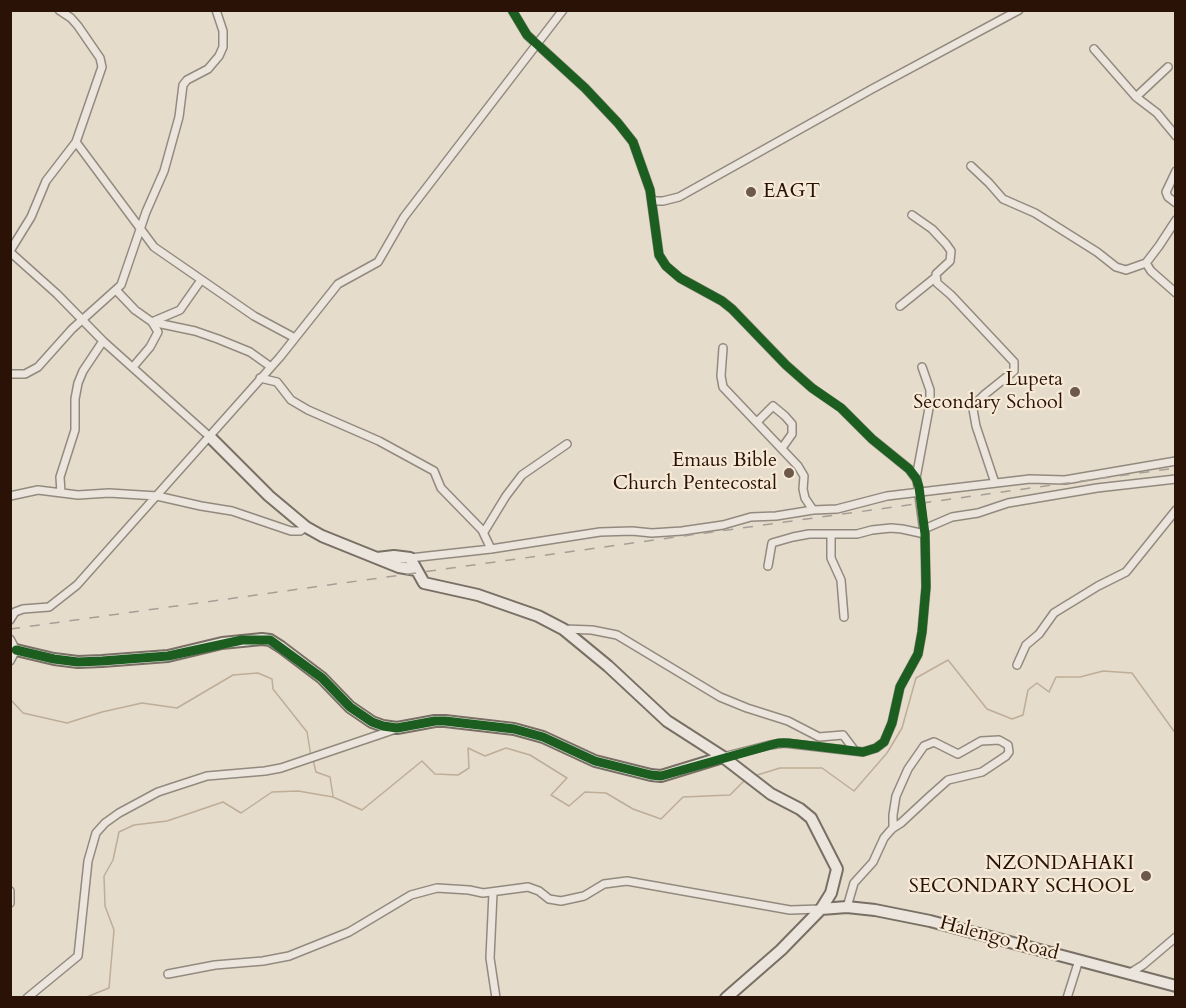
<!DOCTYPE html>
<style>
body{margin:0}
#map{position:relative;width:1186px;height:1008px;overflow:hidden;background:#e6dccb;font-family:Cardo,serif}
canvas{display:block}
.frame{position:absolute;inset:0;border:12px solid #2a1206;pointer-events:none}
</style>
<div id="map">
<canvas width="1186" height="1008"></canvas>
<div class="frame"></div>
</div>
<script>
const c = document.querySelector('canvas').getContext('2d');
c.lineJoin = 'round';
const shape = rows => new Path2D(rows.map(r => 'M' + r).join(''));
function stroke(path, color, width, dash) { c.strokeStyle = color; c.lineWidth = width; c.lineCap = dash ? 'butt' : 'round'; c.setLineDash(dash || []); c.stroke(path); }
function label(font, color, halo, rows, align = 'center') {
  c.font = font + ' Cardo,serif'; c.lineWidth = 4.5; c.setLineDash([]); c.textBaseline = 'middle'; c.strokeStyle = halo; c.fillStyle = color; for (const [text, x, y, turn = 0] of rows) {
    c.save(); c.translate(x, y); c.rotate((+turn || 0) * Math.PI / 180); c.textAlign = isNaN(turn) ? turn : align; if (halo) c.strokeText(text, 0, 0); c.fillText(text, 0, 0); c.restore();
  }
}
stroke(shape([
 [10,699,23,713,67,723,102,712,142,703,177,708,233,675,258,673,272,679,273,689,307,732,311,756],
 [313,760,316,772,330,777,333,796],
 [754,776,780,768,822,768,854,791,887,753,902,728,916,678,948,660,987,709,1012,719,1023,715,1028,690,1037,683,1049,692,1056,677,1080,677,1103,671,1132,673,1176,734],
 [84,998,109,988,114,930,105,906,104,876,113,860,119,832,134,825,167,821,223,802,241,813,272,792,298,791,333,797,362,810,422,761,435,774,458,775,469,768,468,748,485,756,506,748,530,755,567,778,551,795,569,806,585,792,606,793,633,809,661,819,683,797,730,795,744,781]
]), '#bead97', 1.5);
const street = shape([
 [512,10,527,35,585,88,618,123,633,142,650,190,659,255,666,266,680,278,722,301,732,309,786,365,812,388,841,408,872,439,909,469,917,480,925,540,926,587,922,632,918,654,900,687,892,723,884,742,876,748,863,752,784,743,770,745,723,757],
 [1094,49,1136,97,1157,113,1176,136],
 [1136,97,1168,67],
 [76,142,154,247,254,316,295,338],
 [971,166,989,183,1003,199,1035,213,1097,252,1116,267,1126,270,1146,263],
 [1176,171,1166,192,1168,197,1176,203],
 [653,201,663,201,679,197,872,89,1019,10],
 [912,215,932,229,946,244,951,251,950,261,936,274,937,283,951,295,1014,362,1014,371,984,395,977,402,973,409,976,426,995,483],
 [1176,220,1159,246,1146,263,1151,271,1176,293],
 [10,251,31,217,46,181,76,142,102,67,100,58,78,26,71,18,59,10],
 [10,252,57,294,103,341,210,437],
 [116,290,135,310,152,322,158,332,150,347,133,367],
 [900,306,936,277],
 [154,321,180,310,201,280],
 [152,322,195,331,218,339,250,352,271,367],
 [723,348,721,376,723,387,798,466,804,476,803,489,805,498,813,510],
 [10,374,25,374,38,367,72,329,121,285,146,212,164,171,179,117,183,85,187,80,208,69,219,56,223,47,223,31,216,10],
 [260,378,277,382,291,400,308,410,379,441,434,471,441,488,482,530,491,549],
 [757,422,773,406,785,416,792,424,792,434,782,448],
 [916,478,930,403,930,390,922,367],
 [61,493,60,477,75,430,75,399,78,383,83,371,103,341],
 [10,496,38,490,78,495,109,493,157,496,201,506,232,511,291,531,300,531,306,527],
 [924,529,952,517,978,513,1008,503,1097,488,1176,479],
 [484,532,506,496,522,475,567,444],
 [831,534,831,558,841,580,844,617],
 [410,558,491,549,600,532,632,531,652,533,682,531,723,525,751,517,776,516,813,510,837,509,887,496,1030,479,1065,480,1176,461],
 [768,566,772,543,793,537,809,534,857,534,872,530,891,528,902,529,925,534],
 [10,620,15,612,23,609,49,607,77,585,280,357,338,284,378,262,404,217,563,10],
 [563,629,592,630,617,635,720,697,747,708,788,721,819,737,843,735,855,751],
 [10,639,16,650,10,661],
 [1017,665,1026,645,1039,634,1054,613,1098,586,1126,572,1176,510],
 [10,891,10,903],
 [493,893,490,958,496,998],
 [847,907,854,883,873,862,884,838,890,831,893,828,901,823,930,796,948,780,982,772,1006,756,1009,752,1008,745,999,740,981,741,958,754,934,742,924,746,908,769,896,796,893,815,893,828],
 [1130,973,1143,965,1176,937],
 [168,974,215,965,263,961,289,956,349,932,411,895,437,888,469,890,483,893,528,887,539,891,549,899,561,901,584,896,604,884,627,881,790,910,821,909],
 [27,998,78,956,88,861,96,833,105,823,119,813,158,792,207,776,265,771,281,768,393,730],
 [1067,998,1079,960]
]);
const secondary = shape([
 [210,437,269,496,306,527,322,536,399,567,416,570],
 [377,558,394,556,410,558,424,583,478,595,538,616,563,629,608,666,667,721,723,757,771,794,800,809,811,818,837,869,831,893,821,909,781,950,726,998],
 [16,650,54,659,78,662,102,661,168,656,222,643,262,639,270,640,281,647,322,678,350,707,372,722,383,726,397,728,435,721,445,721,514,729,543,737,595,761,651,775,661,776,723,757],
 [821,909,847,907,875,910,930,921,1176,986]
]);
stroke(street, '#938a7f', 10);
stroke(secondary, '#786f65', 14);
stroke(street, '#ebe5dd', 7);
stroke(secondary, '#ebe5dd', 10);
stroke(shape([
 [10,629,1176,468]
]), '#a59f97', 1.5, [10, 10]);
stroke(shape([
 [16,650,54,659,78,662,102,661,168,656,242,640,270,640,322,678,350,707,372,722,383,726,397,728,435,721,445,721,514,729,543,737,595,761,651,775,661,776,778,743,789,743,863,752,876,748,884,742,892,723,900,687,918,654,922,632,926,587,925,534,919,487,916,478,909,469,872,439,841,408,812,388,786,365,732,309,722,301,680,278,666,266,659,255,650,190,633,142,618,123,585,88,527,35,512,10]
]), '#1b5e20', 9);
for (const [x, y, r, color] of [
 [751,192,6,"#6c594b"],
 [1075,392,6,"#6c594b"],
 [789,473,6,"#6c594b"],
 [1146,876,6,"#6c594b"]
]) { const dot = new Path2D(); dot.arc(x, y, r, 0, 2 * Math.PI); c.fillStyle = color; c.fill(dot); stroke(dot, '#f6ead6', 2); }
label('20px', '#2a1206', '#f6ead6', [
 ["EAGT",763,192,"left"],
 ["Lupeta",1063,380],
 ["Secondary School",1063,403],
 ["Emaus Bible",777,461],
 ["Church Pentecostal",777,484],
 ["NZONDAHAKI",1134,864],
 ["SECONDARY SCHOOL",1134,887]
], 'right');
label('20px', '#2a1206', '#f6ead6', [
 ["Halengo Road",999,939,15]
]);
</script>
